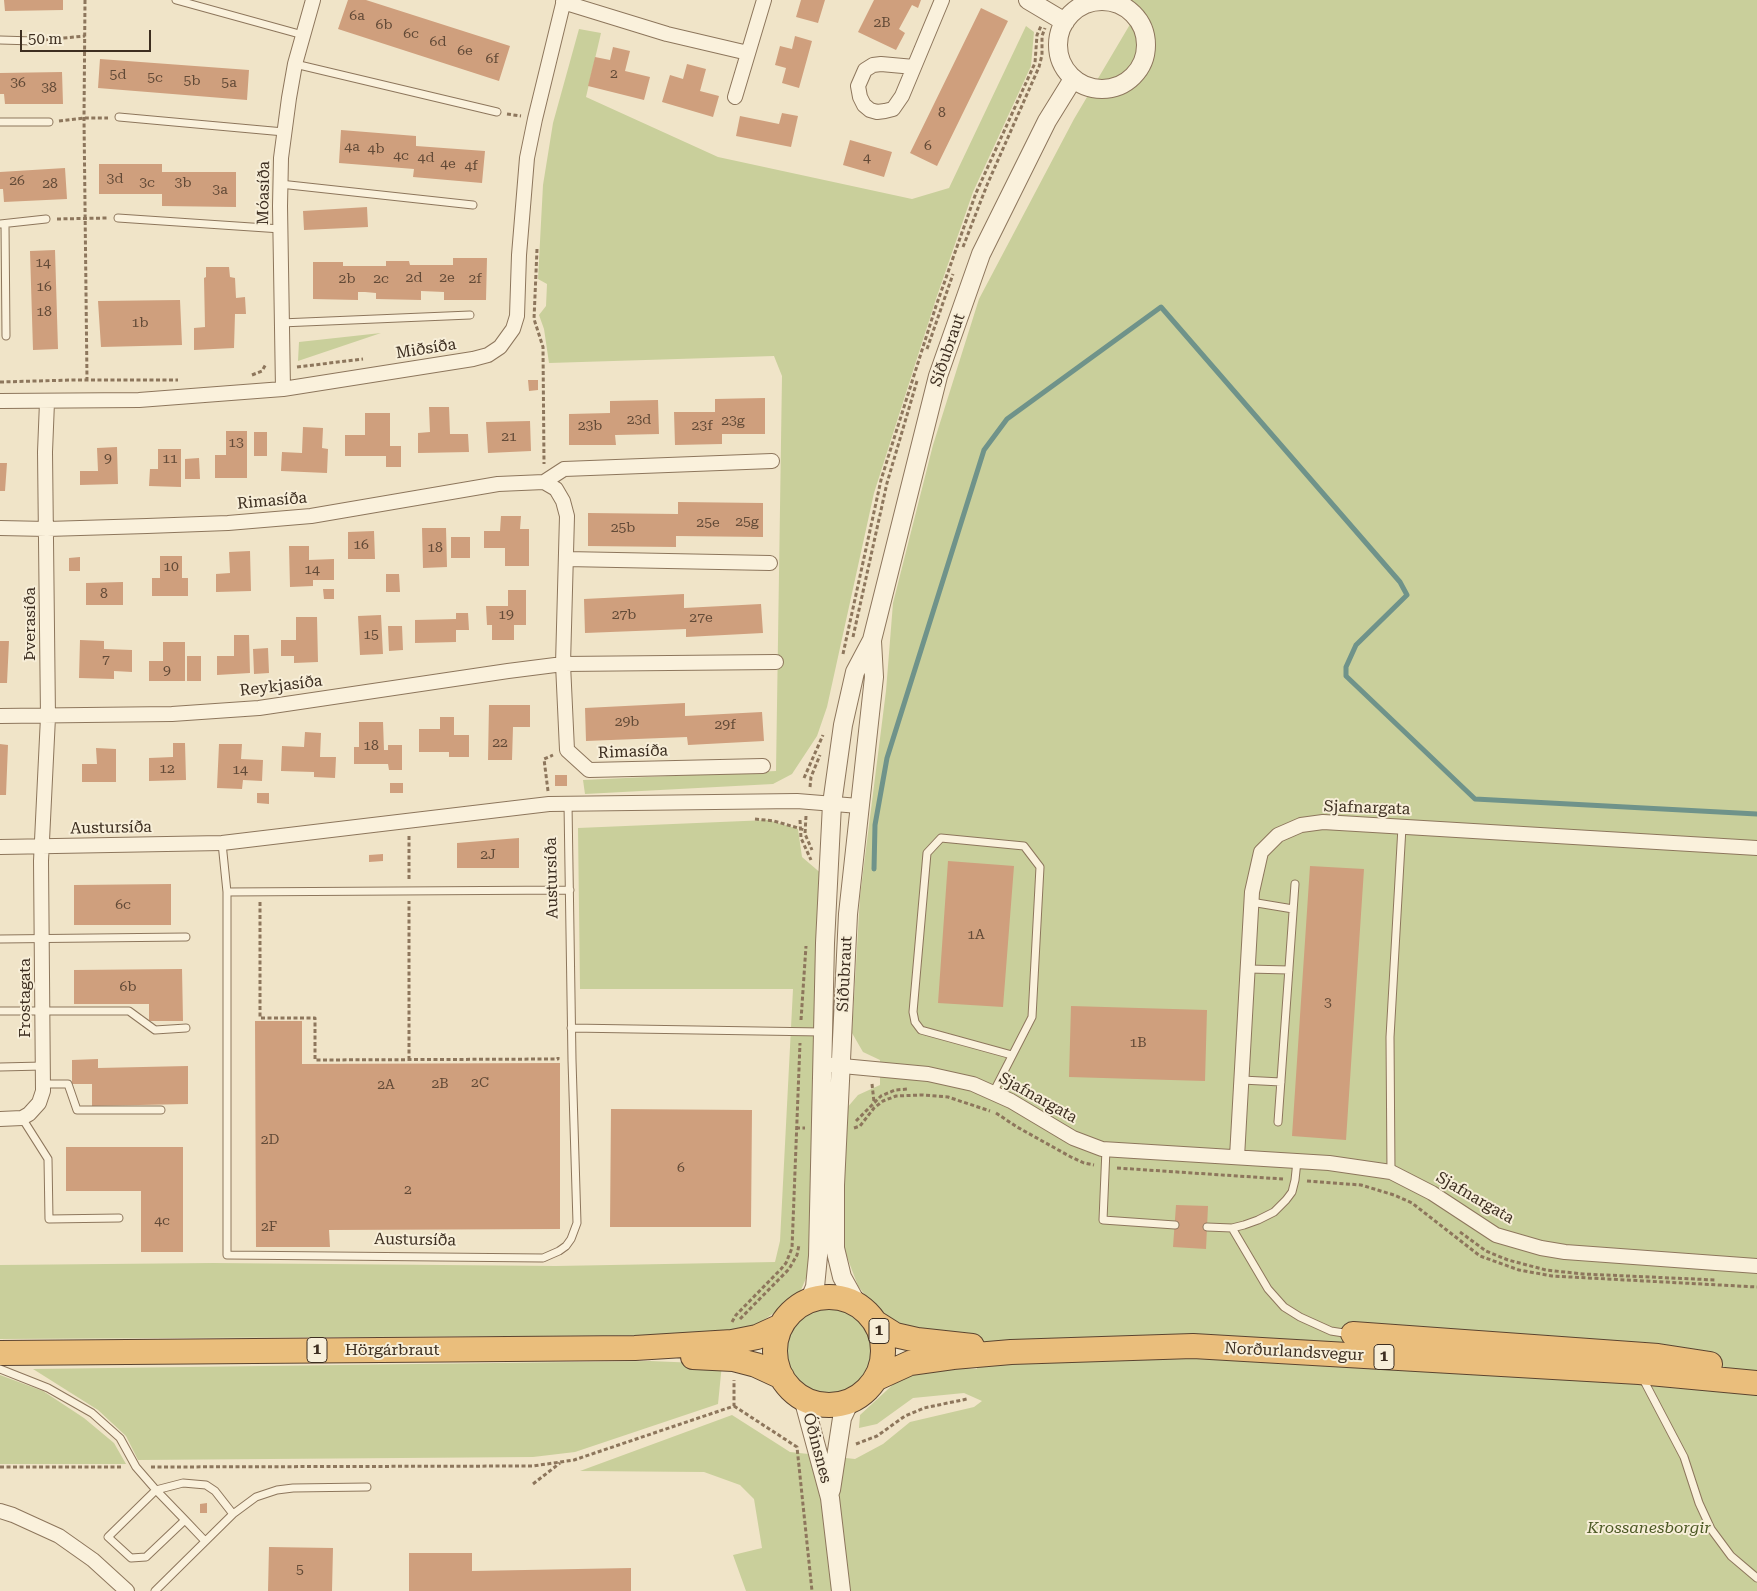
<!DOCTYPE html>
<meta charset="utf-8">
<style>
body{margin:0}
#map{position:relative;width:1757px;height:1591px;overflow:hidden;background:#f0e4c8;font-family:"Roboto Serif",serif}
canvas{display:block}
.scale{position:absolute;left:20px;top:30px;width:131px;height:22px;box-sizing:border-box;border:2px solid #3d2e20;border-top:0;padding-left:6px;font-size:15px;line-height:18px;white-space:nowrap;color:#3d2e20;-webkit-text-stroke:4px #f7eed8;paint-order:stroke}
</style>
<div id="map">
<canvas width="1757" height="1591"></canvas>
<div class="scale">50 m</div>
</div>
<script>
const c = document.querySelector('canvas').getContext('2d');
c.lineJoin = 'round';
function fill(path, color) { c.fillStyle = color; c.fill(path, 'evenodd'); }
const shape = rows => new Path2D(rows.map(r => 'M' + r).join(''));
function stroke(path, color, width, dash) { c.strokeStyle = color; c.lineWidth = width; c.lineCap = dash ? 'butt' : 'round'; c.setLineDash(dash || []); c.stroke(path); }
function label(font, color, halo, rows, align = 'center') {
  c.font = font + ' "Roboto Serif",serif'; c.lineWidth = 4; c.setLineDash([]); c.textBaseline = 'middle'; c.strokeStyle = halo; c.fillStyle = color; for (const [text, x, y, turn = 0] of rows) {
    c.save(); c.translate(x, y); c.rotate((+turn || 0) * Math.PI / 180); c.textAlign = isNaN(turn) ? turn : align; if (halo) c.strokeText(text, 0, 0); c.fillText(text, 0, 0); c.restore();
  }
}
fill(shape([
 [1126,0,1757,0,1757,1591,746,1591,733,1555,762,1548,754,1499,740,1485,704,1472,580,1471,732,1415,790,1452,855,1459,883,1444,910,1422,974,1407,982,1401,964,1393,913,1398,877,1424,859,1428,860,1415,899,1379,941,1367,977,1369,979,1340,904,1327,877,1310,858,1286,844,1249,841,1191,846,1109,858,1095,880,1085,880,1060,863,1052,852,1033,860,896,886,691,893,603,933,445,979,299,1074,119,1132,21],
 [1026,26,1034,32,1031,66,973,192,936,299,874,493,827,707,817,736,792,774,773,784,585,794,583,780,776,771,782,376,774,356,549,363,544,329,539,315,546,306,547,284,538,279,543,185,553,123,579,29,601,33,586,97,718,157,912,199,949,188],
 [381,333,298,361,299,342],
 [768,820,798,829,802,857,823,875,812,1264,801,1290,782,1307,757,1325,715,1335,0,1339,0,1265,213,1263,556,1266,775,1262,780,1241,793,989,580,989,578,828],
 '785 1352a43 43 0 1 1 86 0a43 43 0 1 1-86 0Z',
 [650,1361,722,1364,718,1404,575,1452,533,1457,138,1460,126,1436,98,1410,33,1369],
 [0,1375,43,1391,84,1418,114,1443,126,1464,0,1464]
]), '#c9cf9b');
stroke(shape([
 [874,869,875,825,887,758,984,450,1007,419,1161,307,1400,582,1407,595,1356,645,1346,667,1346,676,1475,799,1757,814]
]), '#6f938a', 5);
fill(shape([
 [4,0,63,0,63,10,5,11],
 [348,0,366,0,510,46,499,81,338,29],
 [801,0,825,0,818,23,796,17],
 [874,0,921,0,918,8,912,5,899,29,905,33,896,50,858,32],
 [981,8,1008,21,937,166,910,153],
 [795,36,812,41,799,88,782,83,786,68,775,65,780,46,792,49],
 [613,47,630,51,625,71,650,77,644,100,588,86,595,57,610,60],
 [100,59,249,70,247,100,98,88],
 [687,64,706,69,700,91,719,96,713,117,662,102,670,75,683,79],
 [62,72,63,104,5,104,4,94,0,94,0,73],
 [782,113,798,116,791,147,736,136,740,116,779,124],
 [341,130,416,136,416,146,485,151,482,183,413,177,414,169,339,163],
 [850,140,892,152,884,177,843,165],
 [99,164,162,164,162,172,236,172,236,207,162,206,162,194,99,194],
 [65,168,67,199,4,202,3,189,0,189,0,172],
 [367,207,368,227,304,230,303,211],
 [55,250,58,349,33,350,30,251],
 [453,258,487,258,486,300,444,300,444,292,421,291,421,300,376,299,376,293,365,292,358,292,358,300,313,299,313,262,343,262,343,266,386,266,386,261,409,261,410,265,453,265],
 [206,267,229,267,230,277,235,278,236,298,245,297,246,314,235,314,234,348,194,350,194,328,205,327,204,278,206,277],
 [180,300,182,345,101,347,98,301],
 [528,380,538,380,538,390,529,391],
 [765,398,765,434,722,434,722,444,675,445,674,412,715,412,715,399],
 [658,400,659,434,615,435,616,445,569,445,569,414,610,413,610,401],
 [429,407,449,407,450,434,468,434,469,452,418,453,418,433,430,432],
 [365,413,390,413,390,446,401,446,401,467,386,467,386,456,345,456,345,435,365,435],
 [530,421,531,451,488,453,486,422],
 [303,427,323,428,322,448,328,449,327,473,281,471,282,452,302,453],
 [226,431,247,431,247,478,215,478,215,455,226,455],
 [254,432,267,432,267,456,254,456],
 [117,447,118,484,80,485,80,471,98,471,97,448],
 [158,449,181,449,181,487,149,486,150,469,158,469],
 [199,458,200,479,185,479,185,459],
 [0,463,7,463,5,491,0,491],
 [678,502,763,503,763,537,676,536,676,547,588,546,588,513,678,514],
 [501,516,521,516,520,529,529,529,529,566,505,566,505,548,484,548,484,531,500,531],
 [422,528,446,528,447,567,423,568],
 [374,531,375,559,348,559,348,532],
 [451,537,470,537,470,558,451,558],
 [289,546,309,546,309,560,334,559,334,580,313,580,313,586,290,587],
 [250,551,251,591,216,592,216,574,230,573,229,552],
 [160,556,182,556,182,578,188,578,188,596,152,596,152,578,160,578],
 [80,557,80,571,69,571,69,558],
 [386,574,399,574,400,592,386,592],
 [123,582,123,605,86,605,86,583],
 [323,589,334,589,334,599,324,599],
 [508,590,526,590,526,625,514,625,514,640,492,640,492,625,487,625,486,606,508,606],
 [684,594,684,608,761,604,763,633,686,637,686,629,585,633,584,599],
 [456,613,468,613,469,630,456,630,456,642,415,643,415,620,456,619],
 [381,615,383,654,360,655,358,616],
 [296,617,317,617,318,662,294,663,294,656,281,656,281,640,296,640],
 [388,626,402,626,403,650,389,651],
 [234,635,249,635,250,673,217,675,217,656,234,656],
 [80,640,104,641,104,649,132,650,132,672,114,671,114,679,79,678],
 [0,641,9,641,7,683,0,683],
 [163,642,185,642,185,681,149,681,149,661,163,661],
 [268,648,269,673,254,674,253,649],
 [187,656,201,656,201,681,187,681],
 [685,703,685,716,762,712,764,741,688,745,687,737,586,741,585,708],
 [489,705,530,705,530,727,513,727,512,760,488,760],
 [440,717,454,717,454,735,469,735,469,757,449,757,449,752,419,752,419,729,440,729],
 [359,722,383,722,384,750,388,750,388,745,402,745,402,770,389,770,388,764,354,764,354,747,359,747],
 [305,732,321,733,320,757,336,757,335,778,314,777,314,772,281,771,282,746,304,747],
 [173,743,185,743,186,780,149,781,149,758,173,757],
 [0,744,8,745,6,795,0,795],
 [219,744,242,744,241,759,263,760,262,781,243,780,242,789,217,788],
 [96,748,116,749,116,782,82,782,82,764,97,764],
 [555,775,567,775,567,786,555,786],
 [390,783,403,783,403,793,390,793],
 [257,793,269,793,269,804,257,803],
 [519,838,519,868,457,868,457,843],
 [383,854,383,861,369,862,369,855],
 [948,861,1014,866,1003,1007,938,1003],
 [1310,866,1364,869,1346,1140,1292,1136],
 [171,884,171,925,74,925,74,885],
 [182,969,183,1021,149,1021,149,1004,74,1004,74,970],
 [1071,1006,1207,1010,1205,1081,1069,1077],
 [255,1021,302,1021,302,1064,560,1063,560,1229,329,1230,330,1247,256,1247],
 [98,1059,98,1068,188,1066,188,1104,92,1106,92,1084,72,1084,72,1060],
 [611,1109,752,1110,751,1227,610,1227],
 [66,1147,183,1147,183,1252,141,1252,141,1191,66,1191],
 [1176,1205,1208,1206,1206,1249,1173,1247],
 [207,1503,207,1513,200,1513,200,1504],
 [269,1547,333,1548,332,1591,268,1591],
 [409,1553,472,1553,472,1571,631,1568,631,1591,409,1591]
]), '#cf9f7d');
const service = shape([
 [176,0,303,35],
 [0,40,34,41],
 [295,64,497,112],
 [119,117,284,132],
 [0,122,49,122],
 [280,184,473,205],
 [118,218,281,229],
 [0,224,46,219],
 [5,224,6,336],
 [281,323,470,315],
 [222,843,227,892,227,1255,543,1258,559,1251,566,1246,571,1239,577,1223,572,1060,568,804],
 [227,892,570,890],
 [1251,902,1293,909],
 [0,939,186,937],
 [1248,969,1289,970],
 [0,1011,129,1011,155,1030,186,1028],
 [571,1028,822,1032],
 [0,1067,43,1066],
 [1242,1080,1281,1082],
 [43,1084,68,1084,77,1110,161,1110],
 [993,1093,1032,1017,1040,867,1024,846,941,838,927,853,913,1012,915,1022,921,1030,1012,1055],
 [22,1118,48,1159,49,1219,119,1218],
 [1278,1122,1295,884],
 [1106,1149,1103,1220,1175,1225],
 [1391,1172,1390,1037,1402,827],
 [1207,1227,1232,1228,1244,1225,1258,1220,1274,1212,1286,1200,1292,1192,1295,1180,1297,1161],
 [1232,1228,1268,1289,1284,1307,1300,1317,1331,1331,1350,1334],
 [0,1369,48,1388,92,1413,120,1438,136,1467,156,1490,183,1483,206,1485,215,1491,233,1514],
 [1642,1377,1684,1457,1699,1503,1711,1529,1731,1556,1757,1578],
 [185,1520,146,1557,131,1558,108,1537,156,1490,185,1520,205,1541],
 [155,1591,233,1514,256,1497,277,1490,293,1488,367,1487]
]);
const minor = shape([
 [563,2,667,34,748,53],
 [914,67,881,64,873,65,865,70,858,86,860,97,864,105,870,110,877,112,885,111,893,109,902,96,942,0],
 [735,97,764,0],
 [283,389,280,206,281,158,289,98,295,64,313,0],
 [0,401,139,400,283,389,473,359,488,355,500,347,513,329,517,316,519,255,527,158,535,119,564,0],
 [544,482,564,469,772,461],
 [0,528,47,529,147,526,228,523,311,516,498,484,544,482,556,489,563,501,567,516,563,664,567,750,589,770,763,766],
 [566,559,770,563],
 [0,716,172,714,259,708,508,671,563,664,776,662],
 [0,847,222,843,549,804,797,801,859,806],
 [821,1064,928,1074,973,1084,1011,1101,1073,1138,1102,1149,1329,1163,1391,1172,1432,1193,1496,1235,1541,1248,1565,1252,1757,1266],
 [0,1119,22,1118,29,1114,39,1103,43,1091,41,861,48,717,45,452,47,402],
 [1237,1157,1252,892,1261,852,1278,835,1301,825,1323,822,1757,848],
 [0,1511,13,1515,59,1536,93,1560,127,1591]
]);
const tertiary = shape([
 [1028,0,1065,22],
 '1058 45a44 44 0 1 1 88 0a44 44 0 1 1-88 0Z',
 [809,1301,815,1287,818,1256,825,943,832,804,843,725,855,672,872,640,938,376,981,254,1047,121,1073,79],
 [857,1304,842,1277,835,1248,835,1185,848,914,874,677,872,641],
 [803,1398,830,1498,841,1591],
 [831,1490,842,1418,850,1401]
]);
const trunk = shape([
 '775 1351a54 54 0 1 1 108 0a54 54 0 1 1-108 0Z',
 [876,1323,895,1335,917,1340,972,1346],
 [1353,1334,1658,1356,1710,1364],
 [0,1353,635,1348,732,1342,757,1337,781,1326],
 [693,1357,733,1359,756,1365,782,1377],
 [875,1379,910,1363,953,1357,1011,1352,1193,1346,1639,1372,1757,1383]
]);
stroke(service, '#8d765c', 9);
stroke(minor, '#8d765c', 16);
stroke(tertiary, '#8d765c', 20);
stroke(trunk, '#5b4430', 26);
stroke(shape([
 [85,0,84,118,87,380],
 [44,40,85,36],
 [507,114,521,116],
 [59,121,84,118,108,118],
 [57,219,108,218],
 [963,247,987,185,1039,67,1042,55,1042,36,1045,28],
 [537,249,534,319,543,347,544,464],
 [927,349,953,274],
 [297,367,363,359],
 [252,375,262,371,266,364],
 [0,382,72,380,178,380],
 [853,637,887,483,917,381],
 [843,654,881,480,891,448,936,306,976,193,1035,63,1037,35,1041,26],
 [804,778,823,735],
 [810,787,811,777,820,755],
 [548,791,544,759,553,755],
 [806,816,805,834,812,850],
 [755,819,774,821,805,830],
 [800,820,801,838,811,860],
 [409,836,409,880],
 [260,902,260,1018,315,1018,315,1060,558,1059,558,1057],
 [801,1020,806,946],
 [409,1060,409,901],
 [872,1084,874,1102],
 [996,1113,1017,1127,1071,1157,1084,1163,1094,1165],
 [856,1121,881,1096,895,1090,908,1089],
 [796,1128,805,1128],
 [854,1128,860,1126,874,1108,883,1101,896,1096,922,1095,948,1097,990,1111],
 [1117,1168,1283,1179],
 [1307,1181,1361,1185,1394,1195,1412,1203,1480,1256,1519,1270,1552,1276,1757,1287],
 [1460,1232,1486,1251,1508,1260,1546,1270,1583,1274,1716,1280],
 [740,1319,789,1269,797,1255,799,1245],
 [732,1322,736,1315,781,1269,786,1263,792,1248,800,1043],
 [734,1406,797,1447,812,1591],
 [856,1444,877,1436,905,1416,924,1408,967,1399],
 [0,1467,122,1467],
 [151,1467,533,1466,574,1460,734,1406,734,1380],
 [533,1484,560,1463]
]), '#8d765c', 3, [4, 2.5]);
stroke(service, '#faf1dc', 7);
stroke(minor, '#faf1dc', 14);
stroke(tertiary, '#faf1dc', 18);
stroke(trunk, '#eabe7c', 24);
label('14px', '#624a37', null, [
 ["6a",357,16],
 ["2B",882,23],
 ["6b",384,25],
 ["6c",411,34],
 ["6d",438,42],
 ["6e",465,51],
 ["6f",492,59],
 ["2",614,74],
 ["5d",118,75],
 ["5c",155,78],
 ["5b",192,81],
 ["36",18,83],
 ["5a",229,83],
 ["38",49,88],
 ["8",942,113],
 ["6",928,146],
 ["4a",352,147],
 ["4b",376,149],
 ["4c",401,156],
 ["4d",426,158],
 ["4",867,158],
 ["4e",448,164],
 ["4f",471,166],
 ["3d",115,179],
 ["26",17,181],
 ["3c",147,183],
 ["3b",183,183],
 ["28",50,184],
 ["3a",220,190],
 ["14",43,263],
 ["2d",414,278],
 ["2e",447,278],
 ["2b",347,279],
 ["2c",381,279],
 ["2f",475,279],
 ["16",44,287],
 ["18",44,312],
 ["1b",140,323],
 ["23d",639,420],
 ["23g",733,421],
 ["23b",590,426],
 ["23f",702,426],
 ["21",509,437],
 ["13",236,443],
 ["9",108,459],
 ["11",170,459],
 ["25g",747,522],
 ["25e",708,523],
 ["25b",623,528],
 ["16",361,545],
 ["18",435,548],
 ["10",171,567],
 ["14",312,570],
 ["8",104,594],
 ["19",506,615],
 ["27b",624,615],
 ["27e",701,618],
 ["15",371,635],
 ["7",106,660],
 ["9",167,671],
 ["29b",627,722],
 ["29f",725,725],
 ["22",500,743],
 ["18",371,746],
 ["12",167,769],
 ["14",240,770],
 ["2J",488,855],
 ["6c",123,905],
 ["1A",976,935],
 ["6b",128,987],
 ["3",1328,1003],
 ["1B",1138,1043],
 ["2C",480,1083],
 ["2B",440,1084],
 ["2A",386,1085],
 ["2D",270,1140],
 ["6",681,1168],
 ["2",408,1190],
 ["4c",162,1221],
 ["2F",269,1227],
 ["5",300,1570]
]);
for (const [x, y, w] of [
 [879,1331,20],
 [317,1350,20],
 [1384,1357,20]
]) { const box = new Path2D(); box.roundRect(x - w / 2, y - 12.5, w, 25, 4); c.fillStyle = '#f7eed8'; c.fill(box); stroke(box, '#3d2e20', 1); }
label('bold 15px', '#3d2e20', null, [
 ["1",879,1331],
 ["1",317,1350],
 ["1",1384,1357]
]);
label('16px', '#3d2e20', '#f7eed8', [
 ["Móasíða",264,193,-89],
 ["Miðsíða",426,349,-9],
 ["Síðubraut",948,350,-71],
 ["Rimasíða",272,501,-5],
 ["Þverasíða",30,624,-90],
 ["Reykjasíða",281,686,-7],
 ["Rimasíða",633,752,-2],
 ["Sjafnargata",1367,808,2],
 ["Austursíða",111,828,-1],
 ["Austursíða",552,878,-91],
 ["Síðubraut",845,974,-87],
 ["Frostagata",25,998,-90],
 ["Sjafnargata",1038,1098,29],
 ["Sjafnargata",1475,1198,30],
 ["Austursíða",415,1240,1],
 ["Hörgárbraut",392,1350],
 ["Norðurlandsvegur",1294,1352,3],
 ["Óðinsnes",817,1448,75]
]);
label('italic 16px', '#4d5a26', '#f7eed8', [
 ["Krossanesborgir",1649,1528]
]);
</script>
